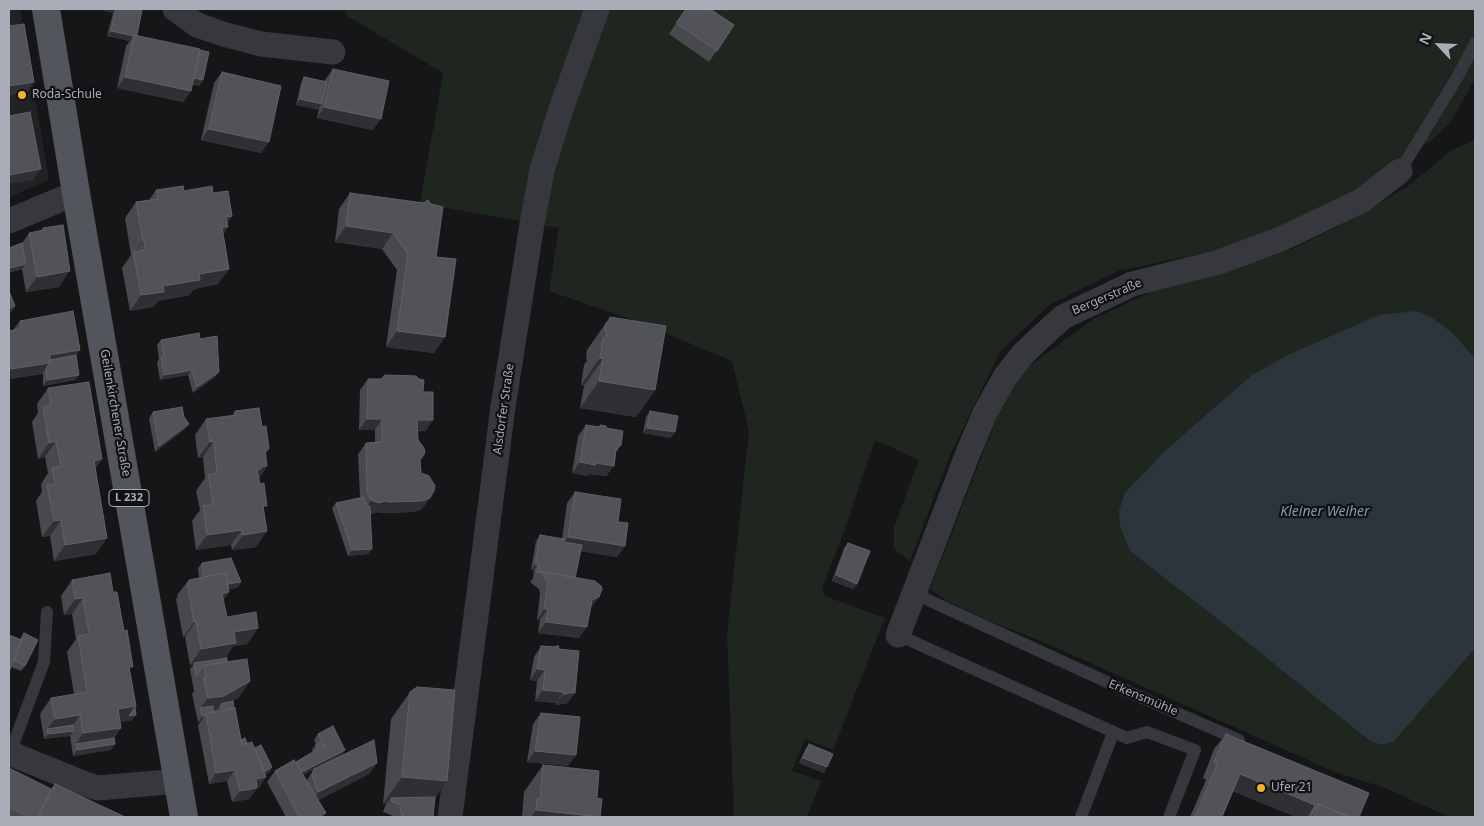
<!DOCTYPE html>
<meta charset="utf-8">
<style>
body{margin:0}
#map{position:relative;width:1484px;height:826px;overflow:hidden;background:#161618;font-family:"Noto Sans",sans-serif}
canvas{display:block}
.frame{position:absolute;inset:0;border:10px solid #a8adb8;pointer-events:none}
.north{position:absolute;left:1414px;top:20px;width:50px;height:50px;-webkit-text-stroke:4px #111113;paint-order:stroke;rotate:295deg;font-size:14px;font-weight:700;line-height:20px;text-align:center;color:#a8adb8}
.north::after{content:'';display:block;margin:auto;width:18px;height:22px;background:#a8adb8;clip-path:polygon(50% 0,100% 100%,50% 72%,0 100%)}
</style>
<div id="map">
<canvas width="1484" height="826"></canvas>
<div class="frame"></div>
<div class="north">N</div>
</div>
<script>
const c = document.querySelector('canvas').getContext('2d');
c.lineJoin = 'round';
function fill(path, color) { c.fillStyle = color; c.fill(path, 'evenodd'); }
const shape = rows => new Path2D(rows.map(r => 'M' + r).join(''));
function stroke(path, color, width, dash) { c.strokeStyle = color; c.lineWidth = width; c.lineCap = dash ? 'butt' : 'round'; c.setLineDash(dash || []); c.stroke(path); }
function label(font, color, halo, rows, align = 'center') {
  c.font = font + ' "Noto Sans",sans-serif'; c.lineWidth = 4.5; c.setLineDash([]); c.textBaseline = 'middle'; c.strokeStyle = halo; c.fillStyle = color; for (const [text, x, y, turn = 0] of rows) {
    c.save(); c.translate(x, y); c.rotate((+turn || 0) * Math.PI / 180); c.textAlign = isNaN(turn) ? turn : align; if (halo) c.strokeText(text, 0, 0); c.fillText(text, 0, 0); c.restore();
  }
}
fill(shape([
 [9,9,20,9,49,180,9,197]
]), '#222225');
fill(shape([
 [345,9,1475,9,1475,79,1450,123,1433,139,1358,190,1252,243,1118,271,1049,305,1000,352,950,455,910,561,894,549,894,527,919,460,875,440,845,529,822,589,825,596,885,618,833,750,805,739,792,771,821,781,807,817,734,817,727,634,749,431,732,361,639,322,549,291,559,228,420,203,443,73,346,15],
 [1475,140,1475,817,1449,817,1385,788,1335,772,1041,641,985,619,945,600,930,589,1003,402,1022,371,1095,318,1156,290,1290,250,1359,216,1408,186,1452,150]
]), '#1e261f');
fill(shape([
 [1417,311,1431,317,1451,332,1475,358,1475,648,1394,741,1382,745,1369,740,1246,641,1130,551,1120,526,1119,511,1125,493,1166,450,1252,375,1290,354,1379,315]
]), '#2c353c');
stroke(shape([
 [1400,171,1458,76,1475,43],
 [915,594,1131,693,1239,740],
 [898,635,1127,738,1147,732,1195,750,1169,817],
 [10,753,44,662,47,612],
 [1081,817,1113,733]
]), '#37383d', 12);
stroke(shape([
 [175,9,197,25,223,34,261,44,333,52],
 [9,221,76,193],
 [898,635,968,453,985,413,1005,377,1023,354,1042,336,1063,317,1132,284,1219,262,1281,239,1361,201,1400,171],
 [9,753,88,785,98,788,179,781],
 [450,817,503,407,532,224,542,170,561,109,597,9]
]), '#37383d', 25);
stroke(shape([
 [46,9,76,193,184,817]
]), '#53555c', 28);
fill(shape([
 [103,9,137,9,137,35,203,80,199,86,192,84,191,91,183,102,117,88,126,46,130,41,107,36,113,13,102,10],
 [686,9,734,25,709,62,669,34],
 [333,69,373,130,317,118,319,109,296,105,301,83,304,77,324,82,325,80],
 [222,72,261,153,201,140,214,83],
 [156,190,184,191,213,193,232,216,227,223,228,227,223,233,229,269,218,284,194,289,189,295,158,301,153,307,130,311,122,268,131,255,125,218,136,202,149,200],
 [350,193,436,257,434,353,386,347,397,270,382,249,335,242,339,209],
 [43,228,59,287,26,292,22,269,9,273,9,248,22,243,29,233,41,231],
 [610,317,655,390,636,417,580,408,584,386,581,385,584,365,587,361,586,358,587,350],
 [20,321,76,355,79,375,75,380,43,386,43,373,42,374,9,379,9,331,13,330],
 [200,339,219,372,215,377,193,393,188,375,160,380,157,362,159,359,157,345,161,340],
 [368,379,423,392,426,431,417,431,420,460,422,509,414,512,382,513,378,512,371,514,370,513,372,549,368,554,348,556,332,508,336,503,360,498,358,454,366,443,375,442,375,430,359,430,360,390],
 [48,388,102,459,95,469,96,554,54,561,50,536,42,537,36,501,42,492,41,484,48,473,45,457,38,459,32,422,38,413,37,404],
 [235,411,262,427,269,449,265,454,267,466,259,478,264,510,256,547,232,550,231,545,196,550,192,521,200,510,196,491,205,478,203,457,198,458,195,435,206,419,232,416],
 [650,411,671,438,643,433,646,417],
 [153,412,184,417,189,424,185,429,155,452,149,418],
 [586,425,599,427,600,425,606,428,621,445,616,452,614,466,606,476,589,474,588,476,572,473,578,436],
 [575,492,618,522,617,557,580,551,575,578,591,608,579,638,538,633,540,620,537,620,540,594,539,589,530,582,533,578,534,570,531,570,536,541,540,535,562,539,567,503],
 [848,543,857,584,853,589,832,581,844,548],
 [202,563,241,582,237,588,228,589,229,592,223,600,227,617,258,628,247,644,233,646,225,659,227,662,250,681,239,697,230,702,234,708,241,740,255,748,272,767,269,773,265,774,259,788,257,788,249,799,232,802,227,781,209,784,198,725,201,721,198,722,192,694,194,691,190,669,194,664,190,665,185,637,183,637,176,599,178,597,177,595,189,580,199,578,198,568],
 [72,580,113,592,130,671,136,706,135,707,132,720,120,722,121,728,114,738,115,744,111,750,73,756,70,736,44,739,40,714,51,698,74,694,67,652,76,639,72,614,64,615,61,596],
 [24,633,25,666,21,671,11,667,20,639],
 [541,646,555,647,556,646,558,649,567,704,561,704,560,705,555,705,556,703,535,701,537,681,530,680,534,657],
 [410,692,435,797,433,817,393,817,393,816,383,812,384,809,386,804,383,804,391,719],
 [541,713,568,766,527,762,533,724],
 [318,734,345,750,341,756,377,763,369,774,318,800,323,817,286,817,267,782,275,771,296,762,313,752,312,750,316,744,314,740],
 [314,769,307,780,303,775],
 [1226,734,1359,817,1296,817,1233,791,1222,817,1190,817,1206,780,1203,778,1214,749],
 [809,744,824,773,799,763,805,750],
 [543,765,597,798,600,817,522,817,524,792],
 [9,768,51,789,55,784,125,817,9,817]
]), '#47494d');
fill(shape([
 [103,9,116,9,113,13,102,10],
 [111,31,133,36,130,41,107,36],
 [125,77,191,91,183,102,117,88],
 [191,78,203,80,199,86,187,83],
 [34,82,26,93,9,96,9,86],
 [300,99,322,104,318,110,296,105],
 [324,107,381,119,373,130,317,118],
 [209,129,269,142,261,153,201,140],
 [41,169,33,180,9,184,9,175],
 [232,216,225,227,228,227,217,243,226,217],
 [346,226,393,233,382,249,335,242],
 [144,240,134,256,134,254,143,241],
 [26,264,22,269,9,273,9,270,10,268],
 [229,269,218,284,194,289,189,295,158,301,153,307,130,311,141,295,163,286,199,274],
 [70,271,59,287,26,292,37,277],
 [15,306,12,312,9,313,9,309],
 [397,331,445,337,434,353,386,347],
 [80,350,72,361,48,365,42,374,9,379,9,373,11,369,50,355],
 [600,358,603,359,584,386,581,385],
 [192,370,188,375,160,380,164,375],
 [219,372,215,377,193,393,197,387],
 [79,375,75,380,43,386,47,380],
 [599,381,655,390,636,417,580,408],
 [367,419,382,419,375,430,359,430],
 [417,420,433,420,426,431,409,430],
 [189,424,185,429,155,452,159,446],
 [647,428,675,432,671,438,643,433],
 [56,441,45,457,38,459,49,443],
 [214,441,203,457,198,458,210,442],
 [102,459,91,475,94,461],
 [580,462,596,463,614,466,606,476,589,474,588,476,572,473],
 [267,466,256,482,257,470,261,467],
 [430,498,422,509,414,512,382,513,378,512,371,514,364,511,371,500,385,501],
 [61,520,50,536,42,537,54,521],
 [242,530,231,545,196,550,207,535],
 [267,531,256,547,232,550,243,535],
 [568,537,625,546,617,557,560,548],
 [107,538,96,554,54,561,65,545],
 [372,549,368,554,348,556,352,550],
 [535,564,538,565,534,570,531,570],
 [836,575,857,584,853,589,832,581],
 [241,582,237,588,215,591,219,586],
 [229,592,218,608,222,594],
 [599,597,591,608,584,610,592,600],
 [83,598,72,614,64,615,75,599],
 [544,609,548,609,540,620,537,620],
 [196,621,185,637,183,637,194,622],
 [546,622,587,627,579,638,538,633],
 [258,628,247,644,233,646,225,659,190,665,201,649,234,632],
 [537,669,545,670,537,681,530,680],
 [250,681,239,697,222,706,221,704,218,709,213,711,200,708,208,698],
 [543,690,563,692,556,703,535,701],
 [568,693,575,693,567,704,561,704,560,705,555,705,563,694],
 [136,706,129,716,136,715,132,720,107,725,118,709],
 [80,715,69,731,47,729,55,719],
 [202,716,205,716,201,721,198,722],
 [121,728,110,743,76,744,83,733],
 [74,731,70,736,44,739,48,734],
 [115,744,111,750,73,756,77,750],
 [345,750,341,756,293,780,296,775],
 [535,751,576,755,568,766,527,762],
 [803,758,827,767,824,773,799,763],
 [377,763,369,774,311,803,318,792],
 [272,767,269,773,257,778,261,773],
 [235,770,227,781,209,784,216,773],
 [1240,774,1315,805,1307,817,1296,817,1229,790],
 [266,777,259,788,257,788,249,799,232,802,240,791,256,779],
 [402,777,447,781,428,808,391,798,386,804,383,804],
 [536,810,600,817,531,817],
 [326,813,323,817,318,817]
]), '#2f3033');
const building = shape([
 [116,9,137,9,142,10,137,35,134,35,134,36,111,31,116,9],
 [686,9,710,9,734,25,717,51,676,23,686,9],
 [24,24,34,82,9,86,9,26,24,24],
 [134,35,200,49,191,91,125,77,134,35],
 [200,50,209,52,203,80,194,78,200,50],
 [333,69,389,81,381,119,324,107,333,69],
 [222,72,281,86,269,142,209,129,222,72],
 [304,77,327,82,322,104,300,99,304,77],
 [30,112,41,169,9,175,9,116,30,112],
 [183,186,184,191,212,186,213,193,228,191,232,216,226,217,228,227,222,227,229,269,199,274,200,280,163,286,164,292,141,295,133,252,146,250,144,240,143,241,136,202,158,199,156,190,183,186],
 [350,193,424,203,428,200,431,204,443,207,436,257,456,259,445,337,397,331,408,254,393,233,346,226,350,193],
 [63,225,70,271,37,277,29,233,43,230,43,228,63,225],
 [22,243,26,264,10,268,9,264,9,248,22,243],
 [9,291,15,306,9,309,9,291],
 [73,311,80,350,50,355,50,363,11,369,9,354,9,331,21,329,20,321,73,311],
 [610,317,666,326,655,390,599,381,603,359,600,358,603,338,606,338,607,334,605,331,606,323,609,321,610,317],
 [199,333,200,339,217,336,219,372,197,387,192,370,164,375,161,357,164,356,161,340,199,333],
 [76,355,79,375,47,380,46,368,50,363,50,360,76,355],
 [385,375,416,376,419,379,424,380,423,392,433,392,433,420,417,420,418,440,424,448,425,453,420,460,421,473,429,476,435,486,434,491,430,498,422,501,389,502,385,501,379,503,371,500,367,492,366,443,382,442,382,419,367,419,368,379,381,379,385,375],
 [89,382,102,459,94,461,107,538,65,545,61,520,54,521,47,485,55,484,52,468,61,466,56,441,49,443,43,407,51,405,48,388,89,382],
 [182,407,184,417,189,424,159,446,153,412,182,407],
 [259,408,262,427,266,426,269,449,265,449,267,466,261,467,261,469,257,470,260,484,264,483,267,506,263,506,267,531,243,535,242,530,207,535,203,506,213,504,208,475,217,473,214,441,210,442,206,419,236,415,235,411,259,408],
 [650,411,678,416,675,432,647,428,650,411],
 [586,425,600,427,600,425,606,426,606,428,623,431,621,445,616,450,614,466,596,463,595,465,580,462,586,425],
 [575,492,621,499,618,522,628,523,625,546,568,537,575,492],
 [364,497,365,502,370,507,372,549,352,550,336,503,364,497],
 [540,535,564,539,564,542,582,545,575,578,538,571,537,573,538,565,535,564,540,535],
 [848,543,870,551,857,584,836,575,848,543],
 [231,558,241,582,227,584,226,573,204,577,202,563,231,558],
 [538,571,595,581,601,586,602,589,599,597,592,600,587,627,546,622,548,609,544,609,548,583,546,578,538,571],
 [110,573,113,592,117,592,124,631,127,630,133,667,129,667,136,706,118,709,121,728,83,733,80,715,55,719,51,698,87,692,78,636,89,634,83,598,75,599,72,580,110,573],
 [226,573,229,592,222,594,227,617,256,612,258,628,234,632,236,643,201,649,196,621,194,622,187,583,189,582,189,580,226,573],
 [24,633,38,640,25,666,14,660,24,633],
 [9,635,22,640,9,672,9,635],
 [541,646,556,647,556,646,559,646,558,649,579,651,575,693,568,693,567,694,563,694,563,692,543,690,545,670,537,669,541,646],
 [227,658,227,662,204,665,196,676,194,663,227,658],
 [247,659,250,681,224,696,208,698,203,678,206,678,204,665,247,659],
 [417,687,455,690,447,781,402,777,410,692,417,687],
 [233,701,234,708,222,711,221,704,233,701],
 [213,706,214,712,206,714,205,716,202,716,200,708,213,706],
 [135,707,136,715,129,716,135,707],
 [235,708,242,745,252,742,266,777,256,779,257,788,240,791,235,770,216,773,206,714,235,708],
 [541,713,580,717,576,755,535,751,541,713],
 [73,725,74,731,48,734,47,729,73,725],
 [333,726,345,750,302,772,296,762,318,749,316,744,320,742,325,748,318,734,333,726],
 [1226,734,1369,793,1359,817,1350,817,1319,804,1311,815,1315,805,1240,774,1222,817,1195,817,1217,764,1214,762,1226,734],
 [114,738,115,744,77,750,76,744,114,738],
 [245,738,247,743,242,745,241,740,245,738],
 [374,740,377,763,318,792,312,775,314,769,374,740],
 [809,744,833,754,827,767,803,758,809,744],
 [261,745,272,767,264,772,255,748,261,745],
 [294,760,326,813,318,817,296,817,299,816,275,771,294,760],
 [543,765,599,771,597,798,602,799,600,817,536,810,537,799,540,799,543,765],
 [9,768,51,789,38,817,29,817,9,807,9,768],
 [55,784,125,817,39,817,55,784],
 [435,797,433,817,402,817,400,805,391,801,391,798,435,797],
 [1319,804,1350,817,1314,817,1319,804]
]);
fill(building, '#525359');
stroke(building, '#5f6168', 1);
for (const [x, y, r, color] of [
 [22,95,5,"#f2b134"],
 [1261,788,5,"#f2b134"]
]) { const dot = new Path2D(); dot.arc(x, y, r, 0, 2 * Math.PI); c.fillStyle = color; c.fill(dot); stroke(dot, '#111113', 2); }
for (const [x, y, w] of [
 [129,498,40]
]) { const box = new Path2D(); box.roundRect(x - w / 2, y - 8.5, w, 17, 4); c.fillStyle = '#111113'; c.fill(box); stroke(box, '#a8adb8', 1); }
label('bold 11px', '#a8adb8', null, [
 ["L 232",129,498]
]);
label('12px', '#a8adb8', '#111113', [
 ["Roda-Schule",32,95],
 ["Ufer 21",1271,788]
], 'left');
label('12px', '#a8adb8', '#111113', [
 ["Bergerstraße",1107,297,-23],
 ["Alsdorfer Straße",504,409,-82],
 ["Geilenkirchener Straße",115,413,80],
 ["Erkensmühle",1143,698,23]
]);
label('italic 14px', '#7f9bb3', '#111113', [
 ["Kleiner Weiher",1325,512]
]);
</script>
